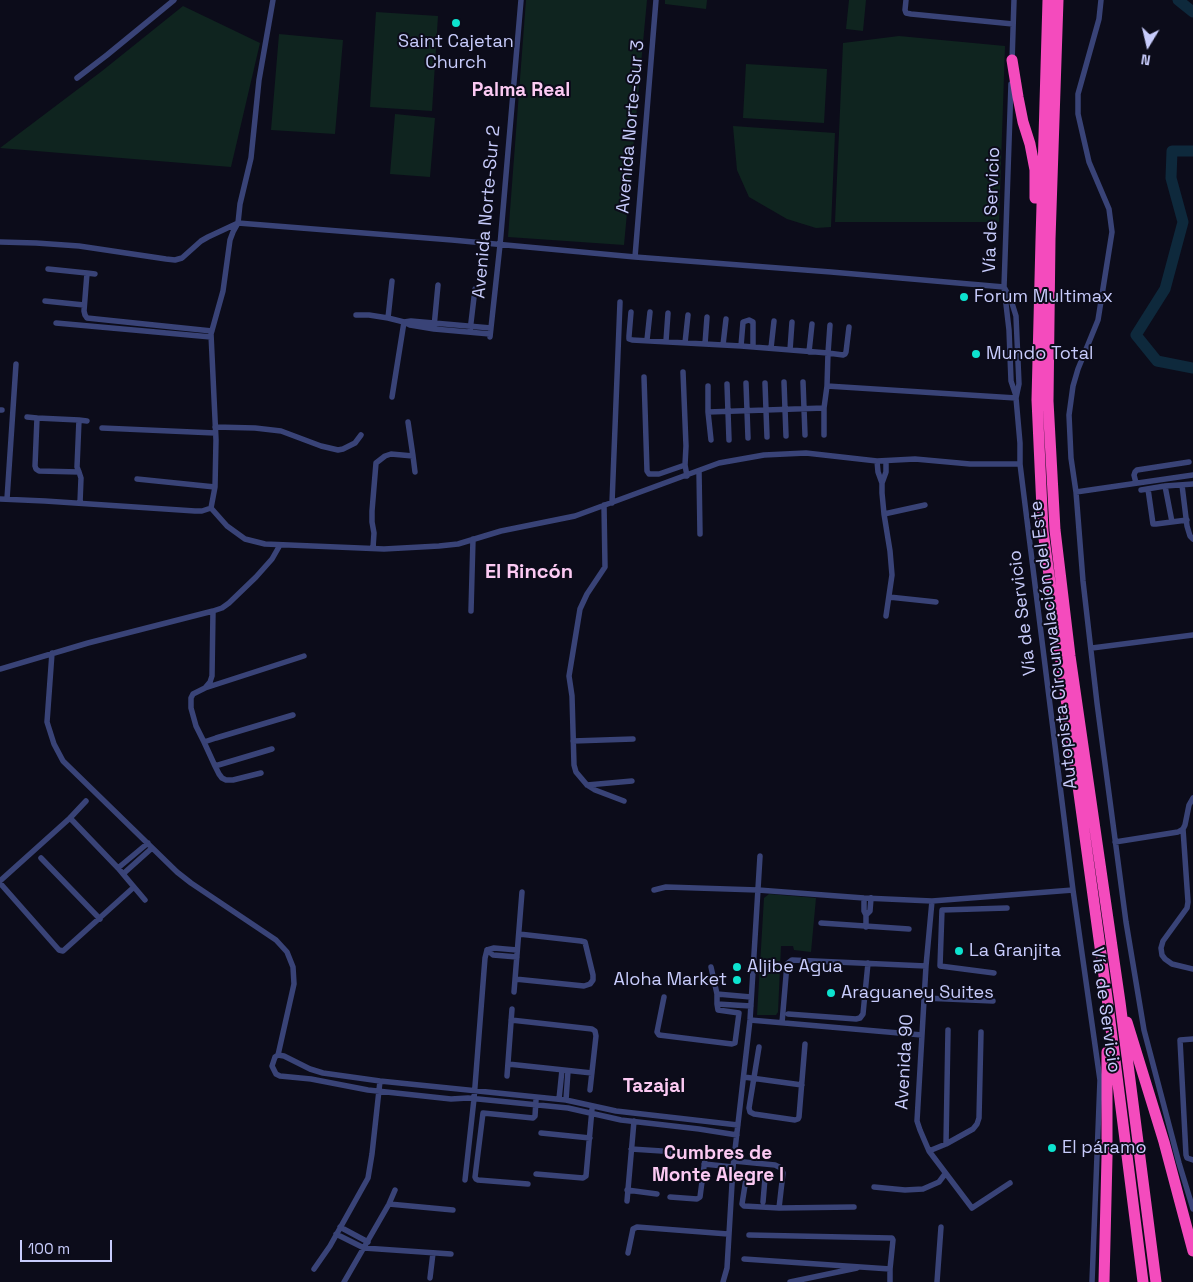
<!DOCTYPE html>
<meta charset="utf-8">
<style>
body{margin:0}
#map{position:relative;width:1193px;height:1282px;overflow:hidden;background:#0c0c1a;font-family:"Space Grotesk",sans-serif}
canvas{display:block}
.north{position:absolute;left:1123px;top:20px;width:50px;height:50px;-webkit-text-stroke:4px #0c0c1a;paint-order:stroke;rotate:189deg;font-size:14px;font-weight:700;line-height:20px;text-align:center;color:#c8ccfc}
.north::after{content:'';display:block;margin:auto;width:18px;height:22px;background:#c8ccfc;clip-path:polygon(50% 0,100% 100%,50% 72%,0 100%)}
.scale{position:absolute;left:20px;top:1240px;width:92px;height:22px;box-sizing:border-box;border:2px solid #c8ccfc;border-top:0;padding-left:6px;font-size:15px;line-height:18px;white-space:nowrap;color:#c8ccfc;-webkit-text-stroke:4px #0c0c1a;paint-order:stroke}
</style>
<div id="map">
<canvas width="1193" height="1282"></canvas>
<div class="north">N</div>
<div class="scale">100 m</div>
</div>
<script>
const c = document.querySelector('canvas').getContext('2d');
c.lineJoin = 'round';
function fill(path, color) { c.fillStyle = color; c.fill(path, 'evenodd'); }
const shape = rows => new Path2D(rows.map(r => 'M' + r).join(''));
function stroke(path, color, width, dash) { c.strokeStyle = color; c.lineWidth = width; c.lineCap = dash ? 'butt' : 'round'; c.setLineDash(dash || []); c.stroke(path); }
function label(font, color, halo, rows, align = 'center') {
  c.font = font + ' "Space Grotesk",sans-serif'; c.lineWidth = 4; c.setLineDash([]); c.textBaseline = 'middle'; c.strokeStyle = halo; c.fillStyle = color; for (const [text, x, y, turn = 0] of rows) {
    c.save(); c.translate(x, y); c.rotate((+turn || 0) * Math.PI / 180); c.textAlign = isNaN(turn) ? turn : align; if (halo) c.strokeText(text, 0, 0); c.fillText(text, 0, 0); c.restore();
  }
}
fill(shape([
 [526,0,647,0,624,245,508,237],
 [665,0,707,0,706,9,665,4],
 [849,0,866,0,863,31,846,29],
 [183,6,260,43,231,167,0,148,102,71],
 [376,12,438,16,432,111,370,107],
 [279,34,343,40,335,134,271,130],
 [899,36,1005,46,999,222,835,222,843,43],
 [746,64,827,69,824,123,743,118],
 [395,114,435,118,430,177,390,174],
 [733,126,835,133,831,227,816,228,787,219,749,197,737,170],
 [769,894,816,898,811,952,794,950,793,946,781,946,778,1012,776,1015,757,1015,764,898]
]), '#0f241f');
stroke(shape([
 [1178,0,1193,12],
 [1193,151,1172,151,1171,178,1183,222,1165,289,1136,335,1157,361,1193,368]
]), '#0e293c', 11);
stroke(shape([
 [273,0,259,80,251,158,240,204,238,223,233,232,230,240,223,291,211,334,216,440,215,487,211,508,227,526,245,539,265,544,384,549,439,546,458,544,501,531,575,516,719,463,764,455,806,453,877,461,915,459,970,464,1020,464],
 [906,0,905,10,906,13,911,14,1013,24],
 [1101,0,1099,19,1078,94,1078,114,1089,162,1109,209,1112,232,1098,320,1078,369,1073,386,1069,415,1071,458,1076,492,1083,581,1097,703,1126,922,1144,1030,1179,1163,1193,1209],
 [1012,62,1014,0],
 [77,78,107,55,174,0],
 [1011,84,1004,287,1009,330,1011,381,1016,396],
 [0,242,36,243,79,246,166,259,175,260,182,258,201,241,208,237,238,223,452,240,635,257,831,272,1004,287],
 [635,257,656,0],
 [48,269,87,273,84,311,85,315,87,318,212,331],
 [87,273,95,274],
 [1004,287,1011,300,1016,316,1019,384,1016,398,1020,443,1020,464,1073,890,1100,1080,1092,1282],
 [45,301,84,305],
 [631,312,629,336,629,339,632,340,741,346,828,353,827,386,824,408,708,412],
 [356,315,369,315,388,318,404,322,410,325,434,329,490,334],
 [388,318,392,281],
 [404,322,411,321,491,328],
 [56,323,211,337],
 [830,325,828,353,843,355,845,354,846,352,849,327],
 [434,327,438,285],
 [470,331,475,289],
 [490,337,500,245,521,0],
 [647,340,650,312],
 [666,341,668,313],
 [685,343,688,315],
 [705,344,707,317],
 [723,345,726,319],
 [741,346,743,322,749,320,753,322,753,347],
 [771,348,774,321],
 [790,350,792,322],
 [809,352,812,324],
 [683,372,686,446,685,465,687,476],
 [644,377,647,471,649,474,659,474,685,465],
 [784,382,786,436],
 [803,382,805,435],
 [746,383,748,438],
 [765,383,767,437],
 [727,384,729,440],
 [708,386,708,412,711,440],
 [827,386,1016,398],
 [392,397,404,322],
 [824,408,824,435],
 [0,410,2,410],
 [27,417,37,418],
 [79,420,87,421],
 [215,427,255,428,281,431,321,446,338,450,343,449,355,443,361,435],
 [102,428,215,433],
 [413,456,415,472],
 [877,461,878,472,882,483],
 [699,471,700,534],
 [79,472,39,471,36,469,35,466,37,418,79,420,77,467,79,472,81,478,80,503],
 [137,479,215,487],
 [1136,483,1134,475,1135,472,1137,470,1189,462],
 [1182,485,1187,526,1190,536,1193,539],
 [1165,486,1172,522],
 [1148,489,1153,524,1156,524,1187,520],
 [1141,490,1165,486,1193,484],
 [1076,492,1193,475],
 [0,499,45,501,195,511,202,511,211,508],
 [7,499,16,364],
 [612,503,620,302],
 [604,505,605,567,587,594,580,609,569,676,572,696,574,765,576,772,587,785,595,790,624,801],
 [884,514,925,505],
 [373,548,374,533,372,522,372,511,376,463,385,456,391,454,413,456,408,422],
 [889,597,936,602],
 [213,611,212,676,210,682,205,688,193,694,191,698,191,708,196,726,204,742,216,738,293,715],
 [471,611,473,539],
 [886,616,892,575,890,551,884,514,882,493,882,483,886,472,886,461],
 [1092,648,1193,635],
 [52,653,47,722,54,744,63,761,177,872,191,883,276,940,287,952,293,967,294,984,278,1055],
 [0,669,88,643,213,611,222,608,229,603,256,577,272,559,280,545],
 [205,688,304,656],
 [573,741,633,739],
 [204,742,215,766,272,749],
 [215,766,219,774,222,778,226,780,233,780,261,773],
 [587,785,632,781],
 [70,818,86,801],
 [1183,829,1188,902,1187,908,1163,941,1161,948,1162,955,1165,959,1172,964,1193,969],
 [1115,842,1178,832,1183,829,1185,825,1189,805,1193,798],
 [41,858,100,919],
 [118,868,148,843],
 [123,874,152,848],
 [0,881,70,818,118,868,134,887,63,951,59,950,0,883],
 [134,887,145,900],
 [654,890,666,887,758,890,864,898,932,901,1073,890],
 [864,898,864,911,866,915],
 [932,901,926,966,917,1121,920,1130,929,1151,972,1208,1010,1183],
 [821,923,909,929],
 [866,927,866,915,870,911,871,898],
 [487,950,493,955,517,957],
 [487,950,494,948,517,950],
 [994,973,940,966,942,910,1007,908],
 [515,979,584,986,590,984,593,980,593,975,585,942,581,941,519,934],
 [514,992,522,892],
 [717,994,751,997],
 [664,997,657,1032,659,1035,732,1044,735,1043,739,1013,718,1010,717,1004,717,994,711,967],
 [924,998,993,1001],
 [717,1004,751,1006],
 [788,1014,856,1019,860,1018,863,1014,868,963],
 [511,1020,592,1029,595,1031,596,1036,590,1090],
 [750,1020,922,1035],
 [782,1023,787,964,792,960,926,966],
 [1193,1039,1180,1040,1186,1155,1187,1158,1193,1160],
 [759,1047,749,1108,750,1112,754,1114,795,1120,798,1119,799,1117,805,1044],
 [508,1064,592,1073],
 [507,1076,512,1009],
 [744,1077,802,1085],
 [559,1099,562,1070],
 [566,1100,568,1071],
 [541,1133,590,1138],
 [737,1135,699,1129,621,1120,568,1108,468,1098,451,1099,368,1090,311,1079,280,1076,276,1074,272,1066,275,1057,278,1055,284,1056,310,1069,323,1073,380,1081,566,1100,616,1111,738,1125],
 [946,1144,948,1030],
 [631,1149,662,1151],
 [929,1151,946,1144,973,1129,977,1124,979,1118,981,1032],
 [734,1161,775,1165,781,1168,783,1173,779,1208,854,1207],
 [704,1164,733,1167],
 [536,1174,583,1178,586,1176,592,1109],
 [465,1180,474,1099,485,958,487,950],
 [528,1184,478,1180,476,1179,475,1177,483,1113,533,1118,535,1116,536,1100],
 [874,1187,905,1190,923,1189,939,1182,945,1174],
 [627,1190,657,1194],
 [670,1197,697,1199,700,1197,705,1159,704,1157,703,1156,672,1153],
 [627,1201,634,1121],
 [763,1202,765,1178,764,1176,748,1175,746,1176,746,1179,742,1204,744,1206,779,1208],
 [389,1204,453,1210],
 [340,1227,368,1242],
 [336,1234,364,1248,451,1254],
 [749,1235,890,1238,892,1238,893,1240,890,1269],
 [628,1253,633,1229,637,1227,728,1234],
 [744,1259,890,1269,890,1282],
 [314,1269,330,1246,368,1178,372,1154,380,1081],
 [430,1278,433,1253],
 [344,1282,389,1204,395,1190],
 [723,1282,727,1268,733,1167,750,1020,760,856],
 [790,1282,857,1268],
 [937,1282,941,1227]
]), '#394377', 5.5);
stroke(shape([
 [1048,0,1041,240,1037,400,1043,531,1108,1005,1143,1282],
 [1058,0,1050,239,1048,401,1055,530,1070,656,1120,1002,1156,1282],
 [1012,60,1018,97,1023,122,1030,144,1035,170,1035,198],
 [1127,1022,1164,1142,1193,1251],
 [1104,1282,1107,1157,1107,1052]
]), '#f44bbd', 11);
for (const [x, y, r, color] of [
 [456,23,5,"#0de3cf"],
 [964,297,5,"#0de3cf"],
 [976,354,5,"#0de3cf"],
 [959,951,5,"#0de3cf"],
 [737,967,5,"#0de3cf"],
 [737,980,5,"#0de3cf"],
 [831,993,5,"#0de3cf"],
 [1052,1148,5,"#0de3cf"]
]) { const dot = new Path2D(); dot.arc(x, y, r, 0, 2 * Math.PI); c.fillStyle = color; c.fill(dot); stroke(dot, '#0c0c1a', 2); }
label('18px', '#c8ccfc', '#0c0c1a', [
 ["Saint Cajetan",456,42,"center"],
 ["Church",456,63,"center"],
 ["Forum Multimax",974,297],
 ["Mundo Total",986,354],
 ["La Granjita",969,951],
 ["Aljibe Agua",747,967],
 ["Aloha Market",727,980,"right"],
 ["Araguaney Suites",841,993],
 ["El páramo",1062,1148]
], 'left');
label('18px', '#c8ccfc', '#0c0c1a', [
 ["Avenida Norte-Sur 3",631,127,-85],
 ["Vía de Servicio",992,210,-88],
 ["Avenida Norte-Sur 2",487,212,-85],
 ["Vía de Servicio",1023,613,-97],
 ["Autopista Circunvalación del Este",1054,645,-97],
 ["Vía de Servicio",1105,1010,82],
 ["Avenida 90",905,1062,-87]
]);
label('bold 19px', '#fccaf3', '#0c0c1a', [
 ["Palma Real",521,91],
 ["Tazajal",654,1087],
 ["Cumbres de",718,1154],
 ["Monte Alegre I",718,1176]
]);
label('bold 20px', '#fccaf3', '#0c0c1a', [
 ["El Rincón",529,573]
]);
</script>
